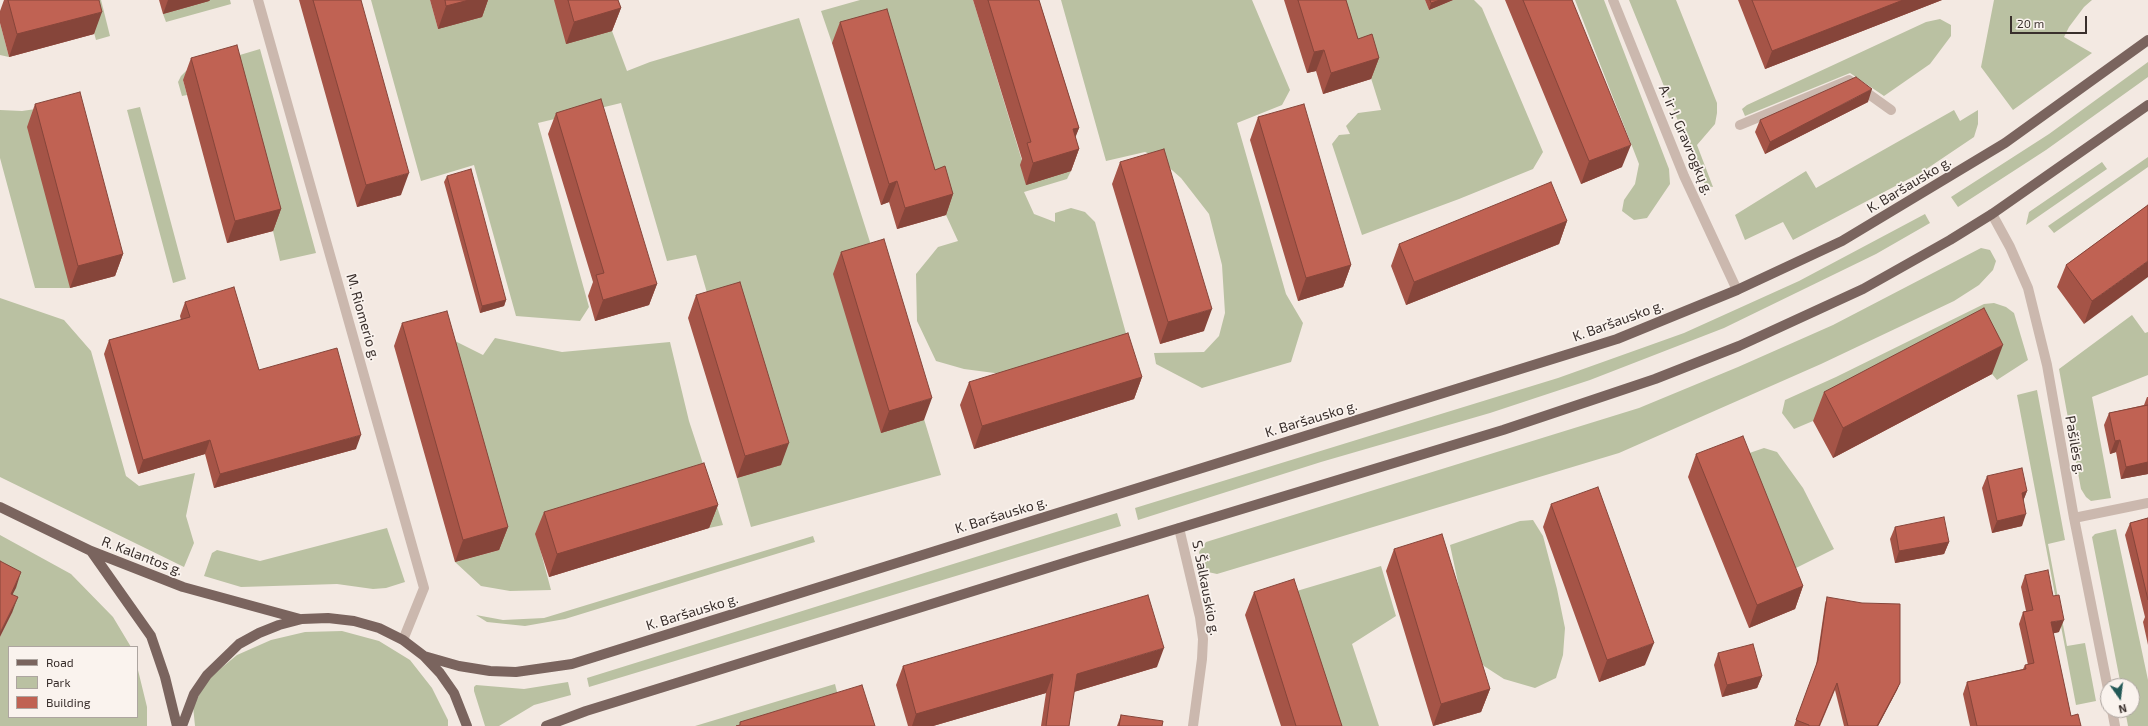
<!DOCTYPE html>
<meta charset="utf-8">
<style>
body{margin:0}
#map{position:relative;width:2148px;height:726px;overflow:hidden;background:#f3e9e2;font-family:"Exo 2",sans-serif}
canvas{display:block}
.legend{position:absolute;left:8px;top:646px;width:130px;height:72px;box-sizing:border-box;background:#faf3ee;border:1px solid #ada5a0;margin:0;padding:5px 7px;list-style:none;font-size:12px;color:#392f2c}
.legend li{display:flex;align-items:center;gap:8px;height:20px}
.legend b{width:20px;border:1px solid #ada5a0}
.north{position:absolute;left:2100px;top:678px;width:40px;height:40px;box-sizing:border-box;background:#faf3ee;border:1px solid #ada5a0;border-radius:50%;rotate:166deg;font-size:11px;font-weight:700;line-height:16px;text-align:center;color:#392f2c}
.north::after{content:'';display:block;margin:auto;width:14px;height:18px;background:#235957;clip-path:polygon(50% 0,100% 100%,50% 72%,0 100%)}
.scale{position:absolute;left:2010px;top:16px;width:77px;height:18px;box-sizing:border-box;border:2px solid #392f2c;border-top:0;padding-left:5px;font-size:12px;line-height:14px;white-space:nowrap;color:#392f2c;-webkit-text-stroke:3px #faf3ee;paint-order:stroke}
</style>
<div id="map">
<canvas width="2148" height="726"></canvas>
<ul class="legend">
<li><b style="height:5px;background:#7a645e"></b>Road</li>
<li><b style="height:11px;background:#bac1a2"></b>Park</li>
<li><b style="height:11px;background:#c06253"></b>Building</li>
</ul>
<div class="north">N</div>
<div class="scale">20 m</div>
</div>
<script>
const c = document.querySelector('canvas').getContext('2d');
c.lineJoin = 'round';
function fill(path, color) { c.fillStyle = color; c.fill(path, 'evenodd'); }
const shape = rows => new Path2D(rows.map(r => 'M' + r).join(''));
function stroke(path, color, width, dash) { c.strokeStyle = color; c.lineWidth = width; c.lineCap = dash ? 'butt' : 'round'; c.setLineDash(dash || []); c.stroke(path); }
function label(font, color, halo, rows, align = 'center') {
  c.font = font + ' "Exo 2",sans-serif'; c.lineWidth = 3.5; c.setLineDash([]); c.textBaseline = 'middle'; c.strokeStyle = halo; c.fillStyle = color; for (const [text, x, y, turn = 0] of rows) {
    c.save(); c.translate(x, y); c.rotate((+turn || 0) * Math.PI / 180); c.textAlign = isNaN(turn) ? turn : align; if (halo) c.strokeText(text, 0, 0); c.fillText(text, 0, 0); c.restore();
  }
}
fill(shape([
 [85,0,101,0,110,36,96,40],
 [209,0,230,0,231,4,166,22,163,14],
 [371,0,430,0,438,29,477,0,554,0,612,31,627,71,650,62,799,18,876,261,941,475,751,527,737,478,780,465,712,310,696,255,667,261,621,103,538,123,589,307,580,321,516,316,474,165,421,181],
 [860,0,973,0,1023,164,1071,171,1067,179,1024,192,1034,214,1055,222,1055,213,1071,208,1085,212,1095,222,1127,337,1002,374,964,369,936,361,917,321,916,274,938,247,958,241,946,215,938,188,832,43,821,11],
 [1061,0,1252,0,1290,90,1282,105,1237,123,1286,294,1303,323,1291,362,1202,388,1156,364,1154,353,1204,352,1219,336,1225,313,1222,265,1209,214,1181,178,1157,157,1145,152,1106,161],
 [1332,0,1425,0,1429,10,1453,0,1474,0,1482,8,1543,152,1533,169,1459,199,1362,235,1332,144,1339,135,1350,134,1346,126,1358,113,1381,110,1364,56],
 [1575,0,1604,0,1669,169,1670,184,1647,218,1634,220,1622,211,1624,200,1635,184,1639,164],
 [1629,0,1676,0,1717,103,1717,113,1715,124,1697,145,1713,187,1706,186,1700,175],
 [1994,0,2092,0,2084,7,2069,27,2064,37,2092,53,2013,110,1981,67],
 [1940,19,1951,25,1951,36,1930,64,1884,96,1850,73,1745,116,1742,109,1747,105,1926,22],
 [0,23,9,57,0,55],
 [260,49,316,253,280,261,273,231,183,80,187,95,182,96,178,82,181,76,186,71],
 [2148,62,2148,77,2046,150,1958,207,1951,197,2049,134],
 [63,105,70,288,35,288,0,158,0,110,22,111],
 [140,107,186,279,173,283,127,110],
 [1954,110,1960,121,1978,110,1978,124,1974,137,1922,172,1793,240,1783,222,1745,240,1735,215,1806,171,1816,188],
 [2148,157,2148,167,2054,233,2048,226],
 [2102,162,2107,169,2026,225,2029,212],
 [1925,214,1930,223,1876,254,1724,328,1590,380,1490,413,1321,462,1138,520,1135,508,1558,378,1684,333,1799,281],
 [1981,248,1990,250,1996,261,1993,270,1979,285,1954,301,1821,364,1619,453,1217,574,1208,572,1202,565,1199,552,1206,542,1639,408,1738,367,1833,325],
 [0,298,64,320,91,351,126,476,139,486,195,473,186,516,194,543,184,567,0,477],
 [1994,303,2006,307,2014,313,2028,360,1997,380,1992,374,1813,421,1794,429,1782,413,1785,400,1836,377,1984,304],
 [2132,315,2145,333,2148,332,2148,375,2092,397,2111,498,2091,501,2086,497,2081,489,2059,369],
 [439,333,483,355,495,338,562,352,670,342,689,421,723,525,709,528,536,534,551,590,510,591,481,586,455,562,499,550],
 [2037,390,2065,540,2048,544,2067,646,2085,643,2096,701,2076,705,2017,395],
 [1764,448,1777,452,1803,488,1834,549,1782,575,1735,458],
 [1117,513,1121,526,589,687,587,678],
 [1533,520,1543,536,1557,589,1565,628,1563,655,1556,678,1535,688,1504,679,1484,666,1472,648,1450,545,1520,521],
 [387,528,405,582,386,588,373,589,337,584,241,587,204,576,212,553,217,550,260,561],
 [2116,529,2148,680,2148,726,2128,726,2125,710,2132,710,2132,686,2121,686,2092,537,2095,534],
 [0,535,71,574,113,617,131,647,9,647,9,717,137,717,137,666,147,707,147,726,0,726,0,637,12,613,0,580],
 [813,536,815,542,565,619,525,626,487,622,476,615,503,620,544,618],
 [1381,566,1396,616,1352,644,1379,726,1333,726,1290,593],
 [342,631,379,641,410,660,432,688,448,720,448,726,195,726,193,706,208,679,237,655,271,640,305,632],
 [568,682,571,695,534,705,499,726,485,726,474,691,474,687,476,685,524,689],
 [835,684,841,708,780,726,695,726]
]), '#bac1a2');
stroke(shape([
 [258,0,424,588,403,640],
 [1613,0,1684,176,1737,290],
 [1740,125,1849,80,1891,110],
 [1992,214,2010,247,2028,288,2047,365,2074,518,2108,689],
 [2074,518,2148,503],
 [1179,528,1200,617,1203,639,1202,659,1193,726],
 [2112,710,2115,726]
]), '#cbb8ae', 10);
stroke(shape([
 [0,507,91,551,183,587,300,619],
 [91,551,151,636,165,677,177,726],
 [424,656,459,666,490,671,516,672,572,664,1617,339,1737,290,1842,241,2005,143,2148,40],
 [182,726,194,694,207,675,239,644,259,633,279,625,302,619,328,618,354,621,379,628,403,640,424,656,440,673,454,693,467,726],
 [546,726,586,711,1080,558,1503,430,1655,379,1739,346,1863,289,1950,240,1992,214,2148,105]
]), '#7a645e', 10);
fill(shape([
 [4,0,99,0,94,34,9,57,0,23,0,11],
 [159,0,210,0,209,1,163,14],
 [299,0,361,0,401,195,357,207],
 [430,0,488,0,482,17,438,29],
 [554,0,618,0,621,8,612,31,566,44],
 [973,0,1039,0,1079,128,1075,137,1079,149,1071,171,1026,185,1020,165,1022,159],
 [1284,0,1346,0,1358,39,1379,58,1371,79,1323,94,1316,71,1307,73],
 [1425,0,1453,0,1429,10],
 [1505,0,1572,0,1622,167,1581,184],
 [1738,0,1942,0,1765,69],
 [840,22,935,170,953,194,946,215,897,229,889,202,881,205,832,43],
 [191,58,281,209,273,231,227,243,183,80],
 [1868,102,1765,154,1755,132,1760,120],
 [35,104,123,254,115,276,70,288,27,127],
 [556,113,657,284,649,305,595,321,588,296,593,282,548,134],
 [1258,117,1351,265,1343,287,1298,301,1250,140],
 [1120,162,1204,331,1160,344,1112,184],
 [447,176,506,300,504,306,480,313,444,182],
 [2148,205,2084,324,2057,287,2066,265],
 [1567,221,1559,244,1406,305,1391,266,1399,244],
 [841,252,924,420,881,433,833,274],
 [696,295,781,465,737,478,688,318],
 [185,302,259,370,356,449,214,488,205,454,138,474,104,354,109,340,181,320,180,316],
 [402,323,508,527,499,550,455,562,394,346],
 [1992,374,1833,458,1813,421,1824,392],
 [1142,377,1134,399,974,449,960,405,969,382],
 [2147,397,2148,397,2148,474,2121,479,2116,452,2110,454,2104,425,2109,413,2144,405],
 [1696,454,1803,586,1795,609,1749,628,1688,477],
 [1987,476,2027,491,2023,501,2022,526,1992,533,1982,488],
 [1551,504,1645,665,1599,682,1543,527],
 [718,505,709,528,549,577,535,534,544,512],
 [2148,518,2148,645,2143,622,2145,617,2125,535,2130,523],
 [1895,527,1949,542,1944,554,1895,563,1890,539],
 [1394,549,1490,689,1481,712,1433,726,1386,571],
 [2025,575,2059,632,2053,633,2071,716,2081,726,1970,726,1963,694,1967,682,2023,669,2025,665,2028,665,2019,624,2023,612,2026,611,2021,587],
 [1254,592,1342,726,1281,726,1245,615],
 [1827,597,1900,683,1897,690,1878,726,1844,726,1835,690,1820,726,1794,726,1816,666,1825,604],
 [1718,653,1762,676,1757,688,1722,697,1714,665],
 [903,666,1157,667,1074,692,1069,726,1041,726,1046,693,933,726,908,726,896,685],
 [1121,715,1162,726,1117,726]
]), '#a55447');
fill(shape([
 [168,0,210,0,209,1,163,14],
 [469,0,488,0,482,17,438,29,446,6],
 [1440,0,1453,0,1429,10,1431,3],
 [1903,0,1942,0,1765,69,1772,51],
 [621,8,612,31,566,44,574,22],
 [102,12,94,34,9,57,17,34],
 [1324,50,1316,71,1307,73,1314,52],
 [1379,58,1371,79,1323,94,1331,73],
 [1872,89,1868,102,1765,154,1770,142],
 [1079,128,1071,149,1073,129],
 [1631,145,1622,167,1581,184,1589,161],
 [1079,149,1071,171,1026,185,1033,163],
 [409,173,401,195,357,207,366,185],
 [897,181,889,202,881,205,889,184],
 [953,194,946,215,897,229,905,208],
 [281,209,273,231,227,243,235,221],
 [1567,221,1559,244,1406,305,1414,282],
 [123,254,115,276,70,288,78,266],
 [2148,261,2148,277,2084,324,2092,301],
 [1351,265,1343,287,1298,301,1306,278],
 [657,284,649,305,595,321,603,300],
 [506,300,504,306,480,313,482,306],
 [1212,309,1204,331,1160,344,1168,322],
 [2003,345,1992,374,1833,458,1843,428],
 [1142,377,1134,399,974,449,982,426],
 [932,398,924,420,881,433,889,411],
 [361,435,356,449,214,488,220,474],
 [210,440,205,454,138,474,143,460],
 [2120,440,2116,452,2110,454,2115,441],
 [789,443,781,465,737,478,745,456],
 [2148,462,2148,474,2121,479,2126,467],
 [2027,491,2022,504,2022,493],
 [718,505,709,528,549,577,557,554],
 [2026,514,2022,526,1992,533,1997,521],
 [508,527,499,550,455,562,463,540],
 [1949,542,1944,554,1895,563,1899,551],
 [21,572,16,588,5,609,11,594],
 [1803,586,1795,609,1749,628,1757,605],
 [18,597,12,613,0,637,0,633],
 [2064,620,2059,632,2047,635,2051,622],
 [1654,643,1645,665,1599,682,1607,660],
 [1164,648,1157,667,1070,693,1077,674],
 [1053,674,1046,693,933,726,912,726,916,714],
 [1762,676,1757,688,1722,697,1727,685],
 [1900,683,1897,690,1878,726,1877,726],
 [1490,689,1481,712,1433,726,1441,704]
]), '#86453a');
const building = shape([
 [8,0,99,0,102,12,17,34,8,0],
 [313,0,361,0,409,173,366,185,313,0],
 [445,0,469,0,446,6,445,0],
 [568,0,618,0,621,8,574,22,568,0],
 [988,0,1039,0,1079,128,1073,129,1079,149,1033,163,1027,143,1031,142,988,0],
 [1298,0,1346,0,1358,39,1372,34,1379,58,1331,73,1324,50,1314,52,1298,0],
 [1430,0,1440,0,1431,3,1430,0],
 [1523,0,1572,0,1631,145,1589,161,1523,0],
 [1752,0,1903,0,1772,51,1752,0],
 [887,9,935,170,945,166,953,194,905,208,897,181,889,184,840,22,887,9],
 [237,45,281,209,235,221,191,58,237,45],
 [1856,77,1872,89,1770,142,1760,120,1856,77],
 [80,92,123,254,78,266,35,104,80,92],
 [601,99,657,284,603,300,596,275,604,273,556,113,601,99],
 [1304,104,1351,265,1306,278,1258,117,1304,104],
 [1164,149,1212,309,1168,322,1120,162,1164,149],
 [471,169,506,300,482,306,447,176,471,169],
 [1551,182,1567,221,1414,282,1399,244,1551,182],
 [2148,205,2148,261,2092,301,2066,265,2148,205],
 [884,239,932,398,889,411,841,252,884,239],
 [740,282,789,443,745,456,696,295,740,282],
 [234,287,259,370,337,348,361,435,220,474,210,440,143,460,109,340,190,317,185,302,234,287],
 [1984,308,2003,345,1843,428,1824,392,1984,308],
 [447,311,508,527,463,540,402,323,447,311],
 [1128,333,1142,377,982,426,969,382,1128,333],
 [2148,405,2148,462,2126,467,2120,440,2115,441,2109,413,2148,405],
 [1743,436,1803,586,1757,605,1696,454,1743,436],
 [704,463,718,505,557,554,544,512,704,463],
 [2022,468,2027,491,2022,493,2026,514,1997,521,1987,476,2022,468],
 [1598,487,1654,643,1607,660,1551,504,1598,487],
 [1944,517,1949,542,1899,551,1895,527,1944,517],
 [2148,518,2148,600,2130,523,2148,518],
 [1442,534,1490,689,1441,704,1394,549,1442,534],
 [0,561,21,572,11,594,18,597,0,633,0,561],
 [2048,570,2053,596,2059,595,2064,620,2051,622,2071,716,2078,714,2081,726,1977,726,1967,682,2026,669,2025,665,2034,663,2023,612,2033,610,2025,575,2048,570],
 [1294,579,1342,726,1296,726,1254,592,1294,579],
 [1148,595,1164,648,1077,674,1069,726,1046,726,1053,674,916,714,903,666,1148,595],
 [1827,597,1862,603,1900,604,1900,683,1877,726,1848,726,1837,683,1819,726,1809,726,1809,725,1796,720,1818,660,1827,597],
 [1753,644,1762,676,1727,685,1718,653,1753,644],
 [862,685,875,726,736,726,740,725,740,722,862,685],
 [1121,715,1163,721,1162,726,1119,726,1121,715]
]);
fill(building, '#c06253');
stroke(building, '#86453a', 1);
label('14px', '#392f2c', '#faf3ee', [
 ["A. ir J. Gravrogkų g.",1686,140,67],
 ["K. Baršausko g.",1909,185,-31],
 ["M. Riomerio g.",363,317,74],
 ["K. Baršausko g.",1618,321,-20],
 ["K. Baršausko g.",1311,419,-17],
 ["Pašilės g.",2075,445,80],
 ["K. Baršausko g.",1001,515,-17],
 ["R. Kalantos g.",142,556,21],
 ["S. Šalkauskio g.",1206,588,79],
 ["K. Baršausko g.",692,612,-17]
]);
</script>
